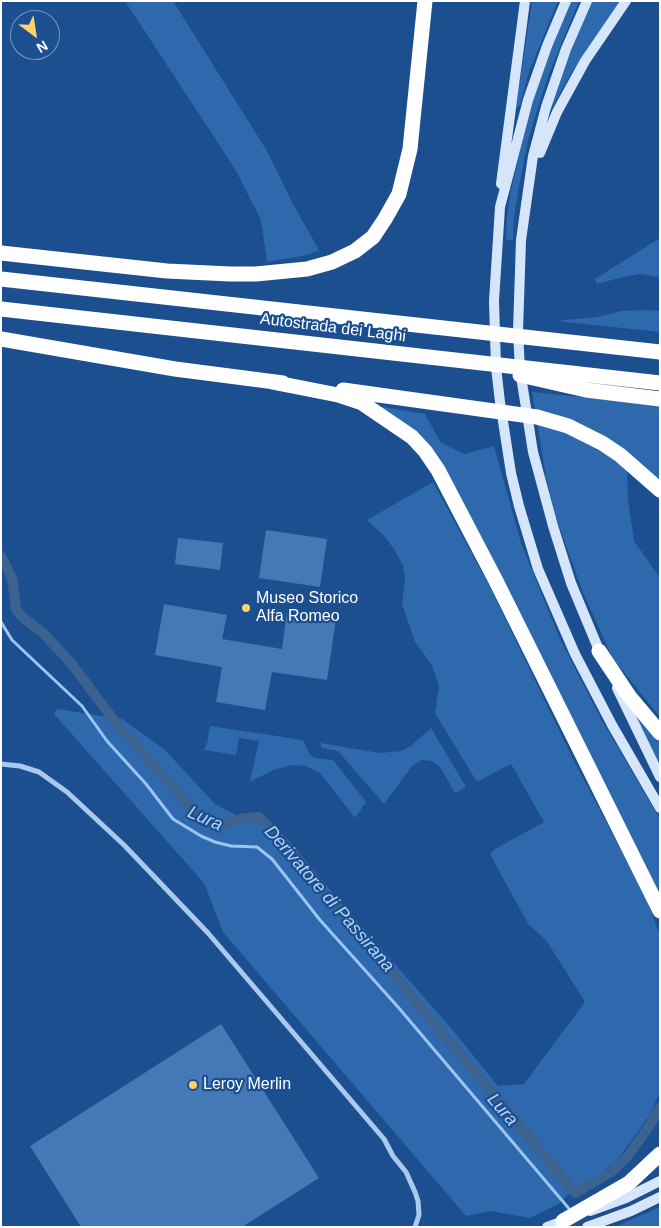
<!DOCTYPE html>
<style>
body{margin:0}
#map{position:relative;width:661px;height:1228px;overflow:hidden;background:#1b4f8f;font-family:Helvetica,sans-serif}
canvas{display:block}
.frame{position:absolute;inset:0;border:2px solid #fff;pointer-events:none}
.north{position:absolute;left:10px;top:10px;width:50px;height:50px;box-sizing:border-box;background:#1b4f8f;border:1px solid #7695bc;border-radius:50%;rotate:149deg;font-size:14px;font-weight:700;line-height:20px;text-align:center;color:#fff}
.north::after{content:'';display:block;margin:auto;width:18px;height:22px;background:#ffd166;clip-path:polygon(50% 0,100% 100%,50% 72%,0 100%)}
</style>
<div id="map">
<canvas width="661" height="1228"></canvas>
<div class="frame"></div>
<div class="north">N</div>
</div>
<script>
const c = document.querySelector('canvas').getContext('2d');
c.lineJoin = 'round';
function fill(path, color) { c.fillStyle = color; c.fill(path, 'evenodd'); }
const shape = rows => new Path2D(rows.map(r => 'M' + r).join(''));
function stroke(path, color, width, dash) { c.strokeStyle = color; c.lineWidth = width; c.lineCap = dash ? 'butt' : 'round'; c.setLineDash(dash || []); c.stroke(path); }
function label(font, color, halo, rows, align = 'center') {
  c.font = font + ' Helvetica,sans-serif'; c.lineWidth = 4.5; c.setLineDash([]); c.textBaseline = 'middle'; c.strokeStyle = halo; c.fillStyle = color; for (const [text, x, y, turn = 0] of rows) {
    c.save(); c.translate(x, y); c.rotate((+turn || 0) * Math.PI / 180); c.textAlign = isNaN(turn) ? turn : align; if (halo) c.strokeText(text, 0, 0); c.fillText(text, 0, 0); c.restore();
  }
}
fill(shape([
 [125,1,173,1,267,151,293,204,319,250,307,255,267,262,261,220,235,169],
 [532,1,558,1,529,72,520,105,516,108],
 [571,1,579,1,549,74,539,104,528,141,520,181,514,217,513,240,506,240,507,218,511,190,528,116,544,65],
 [591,1,621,1,570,75,551,110,549,109,566,58],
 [660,238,660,277,641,274,627,276,597,284,595,279],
 [647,310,660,311,660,332,556,321,597,317,621,311],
 [532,392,660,405,660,483,535,411],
 [366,404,425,414,441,443,465,454,494,446,521,543,560,639,601,719,660,819,660,901,442,467],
 [537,423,574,434,627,467,628,500,634,541,660,578,660,717,613,659,584,595,555,515,546,476],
 [433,482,490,587,573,759,646,897,660,936,660,1092,649,1116,618,1159,592,1180,576,1187,558,1204,530,1218,491,1211,466,1216,223,932,204,883,54,714,57,709,122,719,164,749,215,804,244,819,264,822,324,883,450,1027,498,1086,524,1084,585,1002,546,940,528,924,490,854,495,849,544,822,511,764,477,782,435,713,439,686,432,665,415,642,402,604,405,578,403,566,396,552,386,538,367,520],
 [635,714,660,740,660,767],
 [210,726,303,740,310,755,315,758,333,760,366,802,355,818,320,773,306,766,292,765,273,770,250,782,259,741,239,738,236,755,204,750,207,744],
 [431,728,466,787,455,793,440,767,431,761,422,760,413,765,384,804,338,751,322,748,320,743,380,753,401,751,411,746],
 [660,1207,660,1227,615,1227]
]), '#2e69ad');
stroke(shape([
 [1,622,12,640,82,706,107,741,146,784,173,819,201,836,215,842,231,846,257,847,272,859,320,920,398,1007,571,1211]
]), '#9cc4f0', 3);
stroke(shape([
 [1,556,12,578,16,609,21,616,43,633,71,663,116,723,203,821,218,826,244,818,259,817,289,848,342,912,575,1193,611,1172,628,1156,650,1125,660,1107]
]), '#3c6290', 10);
fill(shape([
 [266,530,327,539,320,587,259,578],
 [178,538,223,543,220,570,175,564],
 [164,604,227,615,222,639,282,649,287,612,336,619,327,680,272,672,265,710,216,702,222,667,155,655],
 [221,1024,319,1178,242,1227,81,1227,30,1146]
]), '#4478b7');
stroke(shape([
 [1,764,20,766,39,772,67,792,124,845,208,933,384,1139,393,1156,406,1172,415,1192,418,1201,419,1215,415,1227]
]), '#a9c9ee', 5);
stroke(shape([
 [566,1,547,46,528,100,500,207,494,301,496,367,500,402,511,473,519,506,538,569,575,654,612,725,660,808],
 [587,1,566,49,546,107,533,156,521,240,518,331,520,370,533,452,553,526,571,583,601,655],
 [540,153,557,112,585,61,626,1],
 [501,184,525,1],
 [617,688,660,777],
 [590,1211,626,1198,660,1181],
 [547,1227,569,1219],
 [587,1227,631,1211,660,1197]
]), '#d6e6fa', 10);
stroke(shape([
 [1,253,167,271,230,274,256,274,307,269,332,262,355,251,373,237,385,219,399,194,410,149,425,1],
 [1,279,660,352],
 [1,309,660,383],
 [1,339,175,369,283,383],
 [520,375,586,390,660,399],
 [272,382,338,395,362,403,412,437,425,451,438,470,496,581,660,911],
 [343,390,537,417,568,426,602,443,620,455,660,490],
 [599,651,629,696,660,733],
 [563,1221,629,1183,660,1154]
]), '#fff', 15);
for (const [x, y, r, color] of [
 [246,608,5,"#ffd166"],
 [193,1085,5,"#ffd166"]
]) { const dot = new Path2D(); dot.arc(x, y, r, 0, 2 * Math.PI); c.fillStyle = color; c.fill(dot); stroke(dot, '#1b4f8f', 2); }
label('16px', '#fff', '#1b4f8f', [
 ["Autostrada dei Laghi",333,328,7]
]);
label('16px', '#fff', '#1b4f8f', [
 ["Museo Storico",256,599],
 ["Alfa Romeo",256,617],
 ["Leroy Merlin",203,1085]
], 'left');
label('italic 18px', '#b5d3f5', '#1b4f8f', [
 ["Lura",205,819,24],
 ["Derivatore di Passirana",329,899,49],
 ["Lura",502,1110,49]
]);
</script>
